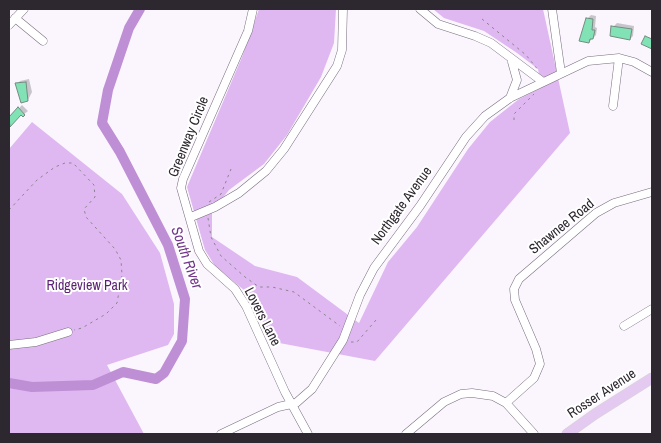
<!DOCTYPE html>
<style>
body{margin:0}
#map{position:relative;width:661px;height:443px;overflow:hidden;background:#fbf6fe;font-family:"Archivo Narrow",sans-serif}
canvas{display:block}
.frame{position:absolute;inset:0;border:10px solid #2d272f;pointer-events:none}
</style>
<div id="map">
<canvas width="661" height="443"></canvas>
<div class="frame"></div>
</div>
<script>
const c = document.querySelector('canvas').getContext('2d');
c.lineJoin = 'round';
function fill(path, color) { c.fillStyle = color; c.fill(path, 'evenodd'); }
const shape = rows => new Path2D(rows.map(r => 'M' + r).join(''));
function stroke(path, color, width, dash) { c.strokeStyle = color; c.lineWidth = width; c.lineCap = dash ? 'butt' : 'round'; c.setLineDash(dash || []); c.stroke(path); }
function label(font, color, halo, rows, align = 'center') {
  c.font = font + ' "Archivo Narrow",sans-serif'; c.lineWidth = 4; c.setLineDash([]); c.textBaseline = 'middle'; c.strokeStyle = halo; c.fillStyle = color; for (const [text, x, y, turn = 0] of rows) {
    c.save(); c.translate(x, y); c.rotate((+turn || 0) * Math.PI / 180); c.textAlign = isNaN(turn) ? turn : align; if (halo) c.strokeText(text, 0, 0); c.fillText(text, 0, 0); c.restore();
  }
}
fill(shape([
 [259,9,336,9,334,43,321,77,287,135,264,164,229,190,221,200,212,203,212,237,255,266,297,277,359,323,388,262,417,227,468,149,490,122,519,99,541,88,538,69,517,53,484,31,444,18,433,9,543,9,570,133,375,361,274,342,245,291,215,266,205,250,187,187,242,57],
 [32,122,122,194,160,253,174,304,174,334,168,345,107,365,144,434,9,434,9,149]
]), '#dfb8f1');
fill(shape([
 [591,15,596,16,595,27,597,28,596,35,589,42,581,40,588,18],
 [617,23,634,26,633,36,630,39,614,26],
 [29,79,32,92,28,100,17,84,20,81],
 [22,105,28,111,23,115,21,113,10,126,9,119]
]), '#0003');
stroke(shape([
 [9,383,32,387,93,385,123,372,156,379,164,373,182,341,185,299,168,245,120,152,102,123,108,90,129,28,140,9]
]), '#bf8fd5', 10);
const building = shape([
 [586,18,593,19,592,30,595,30,593,39,590,39,589,43,579,41,586,18],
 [611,26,632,29,630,40,610,36,611,26],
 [645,36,652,39,652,49,641,44,645,36],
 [26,82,28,101,21,103,15,83,26,82],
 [18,107,25,115,23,117,21,115,10,127,9,117,18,107]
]);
fill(building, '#81e2b6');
stroke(building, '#748b80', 1);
const minor = shape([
 [253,9,248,31,183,179,181,188,199,251,207,264,235,289,246,306,285,392,308,434],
 [420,9,438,24,475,36,491,43,543,82],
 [552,9,561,73],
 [15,18,43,41],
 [9,25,24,9],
 [510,98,517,80,512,62],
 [613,106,619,58],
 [191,217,215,207,239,193,266,171,284,149,337,66,342,50,343,9],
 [624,326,652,309],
 [9,345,36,342,68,332],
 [506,403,534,378,540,364,536,349,515,300,514,289,519,279,596,213,614,203,652,192],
 [221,434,278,407,296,403,312,389,343,340,360,295,374,268,420,206,466,137,485,116,510,98,588,61,619,58,634,62,652,72],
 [406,434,444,402,461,394,472,393,493,396,506,403,534,434]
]);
const major = shape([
 [567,434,595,414,652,378]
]);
stroke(minor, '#786c7e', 9);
stroke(major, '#d5d4d5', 11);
stroke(shape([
 [482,19,526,55,539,71],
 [514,120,514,114,534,94],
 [209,202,221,194,231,169],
 [9,210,37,180,55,167,65,163,73,163,94,185,95,197,84,209,86,217,115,249,121,260,122,275,117,303,106,314,82,328,74,330],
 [208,218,211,237,221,256,245,277,259,287,272,287,294,292,340,326],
 [351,342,357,342,376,320]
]), '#8b868e', 1, [2.5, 4]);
stroke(minor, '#fff', 8);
stroke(major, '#e4caf1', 10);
label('14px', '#2d272f', '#fff', [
 ["Greenway Circle",189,137,-68],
 ["Northgate Avenue",402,206,-54],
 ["Shawnee Road",562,227,-39],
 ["Lovers Lane",262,317,63],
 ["Rosser Avenue",602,394,-33]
]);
label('14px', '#5b1f72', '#fff', [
 ["Ridgeview Park",87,286]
]);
label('italic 15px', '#71368a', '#fff', [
 ["South River",186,258,70]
]);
</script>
